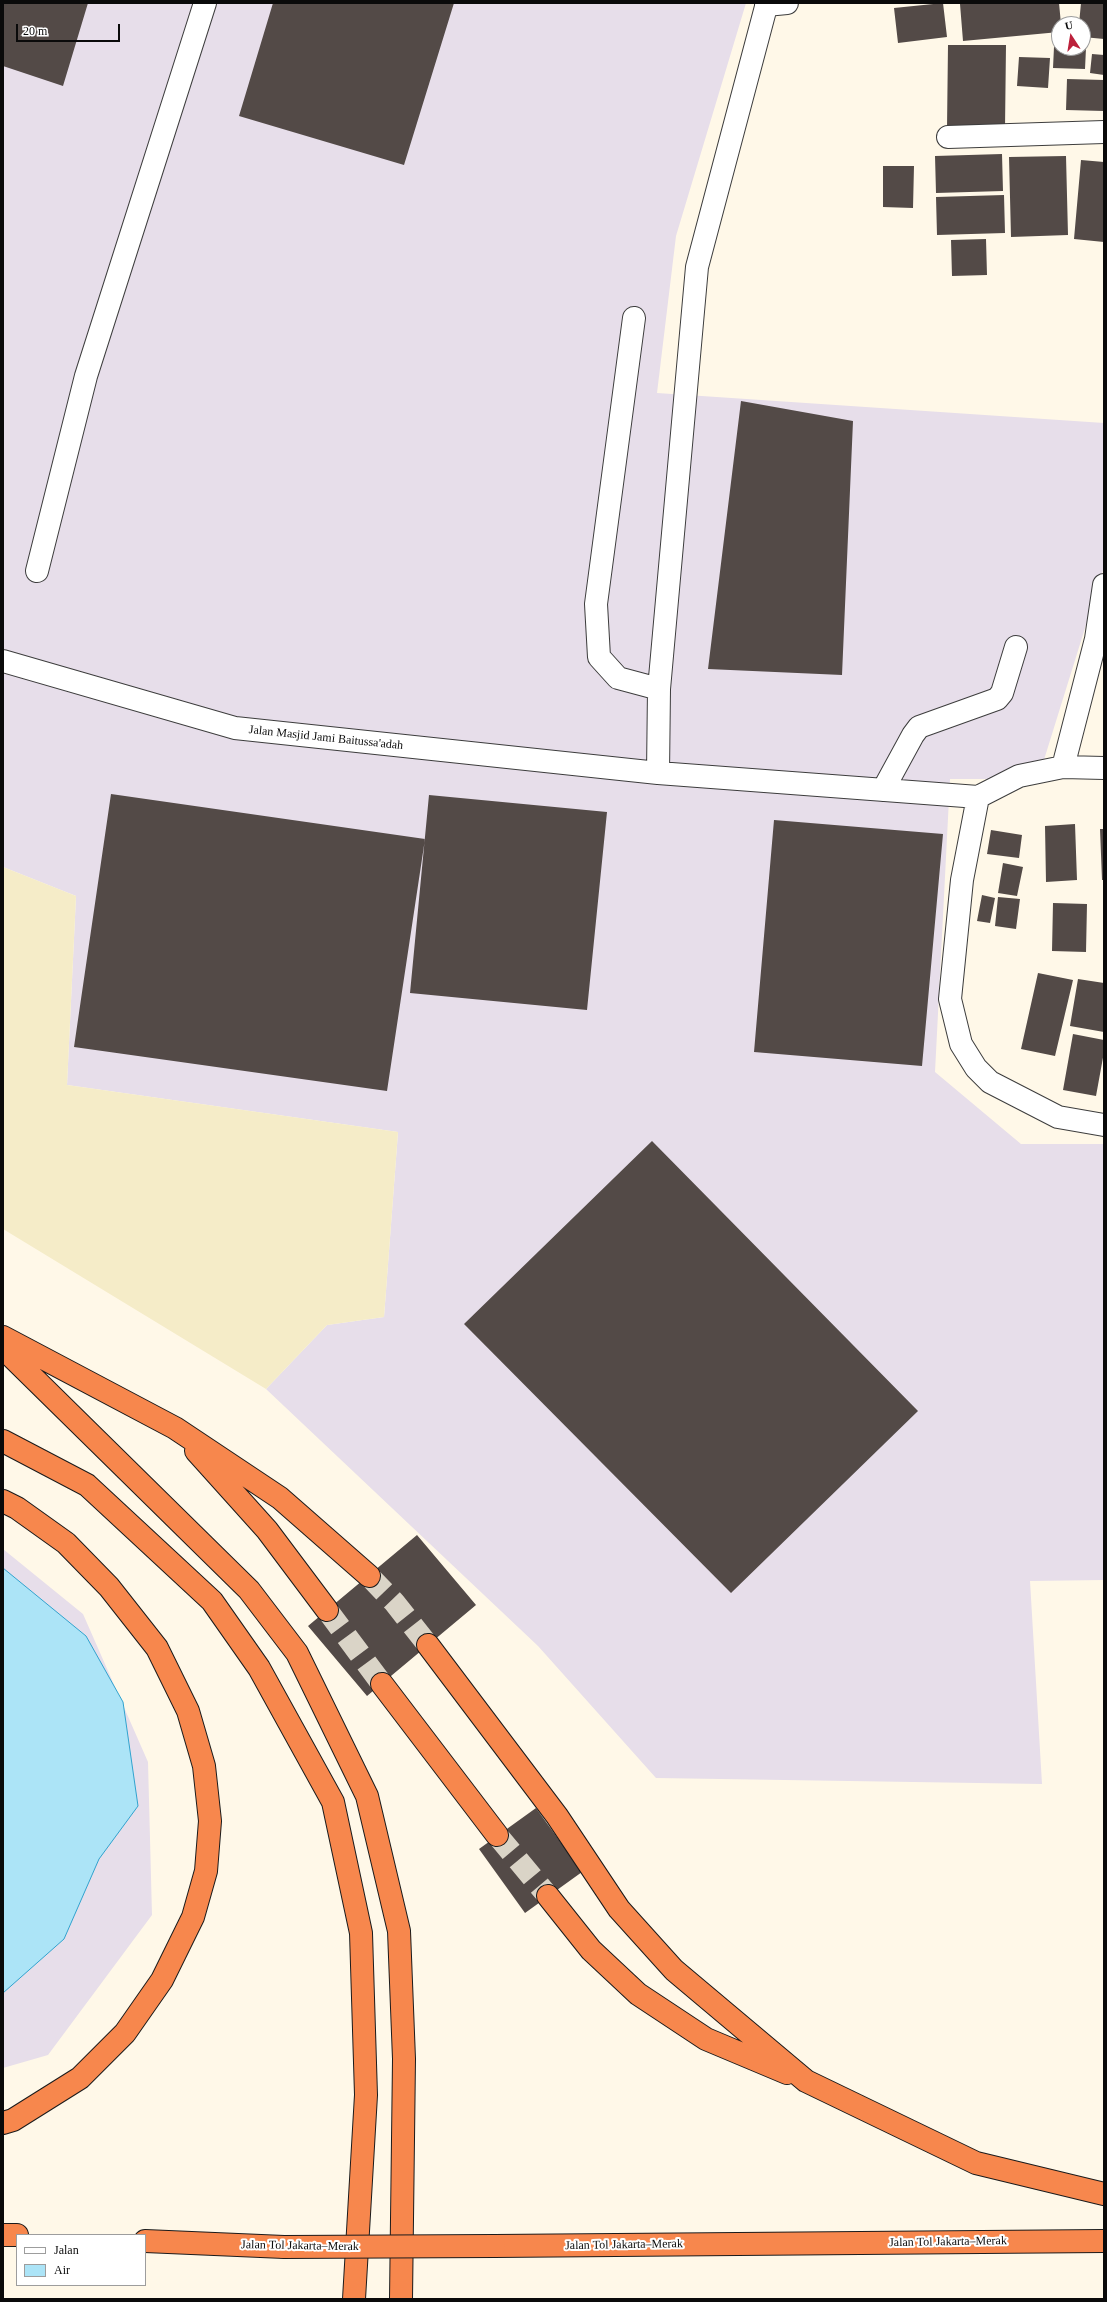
<!DOCTYPE html>
<meta charset="utf-8">
<style>
body{margin:0}
#map{position:relative;width:1107px;height:2302px;overflow:hidden;background:#fff8e8;font-family:"Times New Roman",serif}
canvas{display:block}
.frame{position:absolute;inset:0;border:4px solid #0a0a0a;pointer-events:none}
.legend{position:absolute;left:16px;top:2234px;width:130px;height:52px;box-sizing:border-box;background:#fff;border:1px solid #9d9d9d;margin:0;padding:5px 7px;list-style:none;font-size:12px;color:#0a0a0a}
.legend li{display:flex;align-items:center;gap:8px;height:20px}
.legend b{width:20px;border:1px solid #9d9d9d}
.north{position:absolute;left:1051px;top:16px;width:40px;height:40px;box-sizing:border-box;background:#fff;border:1px solid #9d9d9d;border-radius:50%;rotate:348deg;font-size:11px;font-weight:700;line-height:16px;text-align:center;color:#0a0a0a}
.north::after{content:'';display:block;margin:auto;width:14px;height:18px;background:#bc213b;clip-path:polygon(50% 0,100% 100%,50% 72%,0 100%)}
.scale{position:absolute;left:16px;top:24px;width:104px;height:18px;box-sizing:border-box;border:2px solid #0a0a0a;border-top:0;padding-left:5px;font-size:12px;line-height:14px;white-space:nowrap;color:#0a0a0a;-webkit-text-stroke:3px #fff;paint-order:stroke}
</style>
<div id="map">
<canvas width="1107" height="2302"></canvas>
<div class="frame"></div>
<ul class="legend">
<li><b style="height:5px;background:#fff"></b>Jalan</li>
<li><b style="height:11px;background:#ace4f7"></b>Air</li>
</ul>
<div class="north">U</div>
<div class="scale">20 m</div>
</div>
<script>
const c = document.querySelector('canvas').getContext('2d');
c.lineJoin = 'round';
function fill(path, color) { c.fillStyle = color; c.fill(path, 'evenodd'); }
const shape = rows => new Path2D(rows.map(r => 'M' + r).join(''));
function stroke(path, color, width, dash) { c.strokeStyle = color; c.lineWidth = width; c.lineCap = dash ? 'butt' : 'round'; c.setLineDash(dash || []); c.stroke(path); }
function label(font, color, halo, rows, align = 'center') {
  c.font = font + ' "Times New Roman",serif'; c.lineWidth = 4; c.setLineDash([]); c.textBaseline = 'middle'; c.strokeStyle = halo; c.fillStyle = color; for (const [text, x, y, turn = 0] of rows) {
    c.save(); c.translate(x, y); c.rotate((+turn || 0) * Math.PI / 180); c.textAlign = isNaN(turn) ? turn : align; if (halo) c.strokeText(text, 0, 0); c.fillText(text, 0, 0); c.restore();
  }
}
fill(shape([
 [3,3,746,3,676,236,657,393,1104,423,1104,567,1038,779,950,779,935,1072,1021,1144,1104,1144,1104,1580,1030,1581,1042,1784,656,1778,538,1646,266,1389,327,1325,384,1317,398,1132,67,1085,76,896,3,867],
 [3,1549,83,1614,148,1762,152,1915,48,2055,3,2068]
]), '#e7deea');
fill(shape([
 [3,867,76,896,67,1085,398,1132,384,1317,327,1325,266,1389,3,1229]
]), '#f5ecc8');
const water = shape([
 [3,1568,86,1636,123,1702,138,1806,99,1859,64,1939,3,1993,3,1568]
]);
fill(water, '#ace4f7');
stroke(water, '#31a3cf', 1);
fill(shape([
 [3,3,88,3,63,86,3,66],
 [273,3,454,3,404,165,239,116],
 [943,3,947,37,898,43,894,8],
 [1059,3,1061,24,1059,24,1059,32,963,41,960,4],
 [1081,3,1104,3,1104,39,1083,37,1083,24,1079,24],
 [948,45,1006,45,1005,128,947,128],
 [1054,47,1086,48,1085,69,1053,68],
 [1092,54,1104,55,1104,75,1090,73],
 [1019,57,1050,58,1048,88,1017,86],
 [1067,79,1104,80,1104,111,1066,110],
 [1002,154,1003,191,936,193,935,156],
 [1066,156,1068,235,1011,237,1009,157],
 [1081,160,1104,162,1104,242,1074,239],
 [883,166,914,166,913,208,883,207],
 [1004,195,1005,233,937,235,936,197],
 [986,239,987,275,952,276,951,240],
 [741,401,853,421,842,675,708,669],
 [111,794,425,839,387,1091,74,1047],
 [429,795,607,812,587,1010,410,993],
 [774,820,943,834,922,1066,754,1052],
 [1075,824,1077,880,1046,882,1045,826],
 [1100,829,1104,829,1104,880,1102,880],
 [991,830,1022,835,1019,858,987,854],
 [1003,863,1023,867,1017,896,998,893],
 [982,895,995,898,990,923,977,921],
 [998,897,1020,899,1016,929,995,926],
 [1053,903,1087,904,1086,952,1052,951],
 [1038,973,1073,980,1055,1056,1021,1049],
 [1078,979,1104,983,1104,1032,1070,1026],
 [1073,1034,1104,1040,1104,1052,1096,1096,1063,1090],
 [652,1141,918,1411,731,1593,464,1324],
 [417,1535,476,1605,367,1696,308,1626],
 [536,1808,582,1872,525,1913,479,1849]
]), '#534a47');
stroke(shape([
 [369,1576,394,1602,428,1645],
 [327,1610,382,1684],
 [497,1835,548,1896]
]), '#dad4c7', 22, [22, 11]);
const minor = shape([
 [766,5,787,3],
 [948,137,1104,132],
 [634,318,596,604,599,657,618,678,659,689],
 [37,571,86,376,205,3],
 [3,661,235,728,658,773,978,797,1019,776,1063,767,1104,768],
 [1063,767,1096,639,1104,585],
 [658,773,659,689,697,267,767,3],
 [883,790,913,735,919,727,997,699,1002,693,1016,647],
 [978,797,962,880,950,999,961,1044,976,1068,990,1082,1058,1117,1104,1125]
]);
const highway = shape([
 [3,1337,175,1428,280,1498,369,1576],
 [3,1348,249,1590,297,1653,367,1796,399,1931,404,2059,401,2299],
 [3,1441,87,1485,212,1601,259,1668,333,1802,361,1933,366,2095,354,2299],
 [196,1451,267,1530,327,1610],
 [3,1501,17,1508,66,1543,109,1587,157,1648,188,1711,204,1766,210,1821,206,1871,193,1917,162,1980,125,2033,80,2078,13,2120,3,2123],
 [428,1645,557,1816,619,1909,674,1970,806,2081,976,2163,1104,2194],
 [382,1684,497,1835],
 [548,1896,591,1950,638,1994,706,2039,787,2073],
 [3,2235,17,2235],
 [145,2241,284,2247],
 [494,2246,1104,2241]
]);
stroke(minor, '#3d3d3d', 24);
stroke(highway, '#1b1b1b', 24);
stroke(minor, '#fff', 22);
stroke(highway, '#f7874d', 22);
const highwayBridge = shape([
 [284,2247,494,2246]
]);
stroke(highwayBridge, '#1b1b1b', 24, []);
stroke(highwayBridge, '#f7874d', 22);
label('12px', '#0a0a0a', '#fff', [
 ["Jalan Masjid Jami Baitussa'adah",326,738,6],
 ["Jalan Tol Jakarta–Merak",948,2242,-1],
 ["Jalan Tol Jakarta–Merak",624,2245,-1],
 ["Jalan Tol Jakarta–Merak",300,2246,1]
]);
</script>
